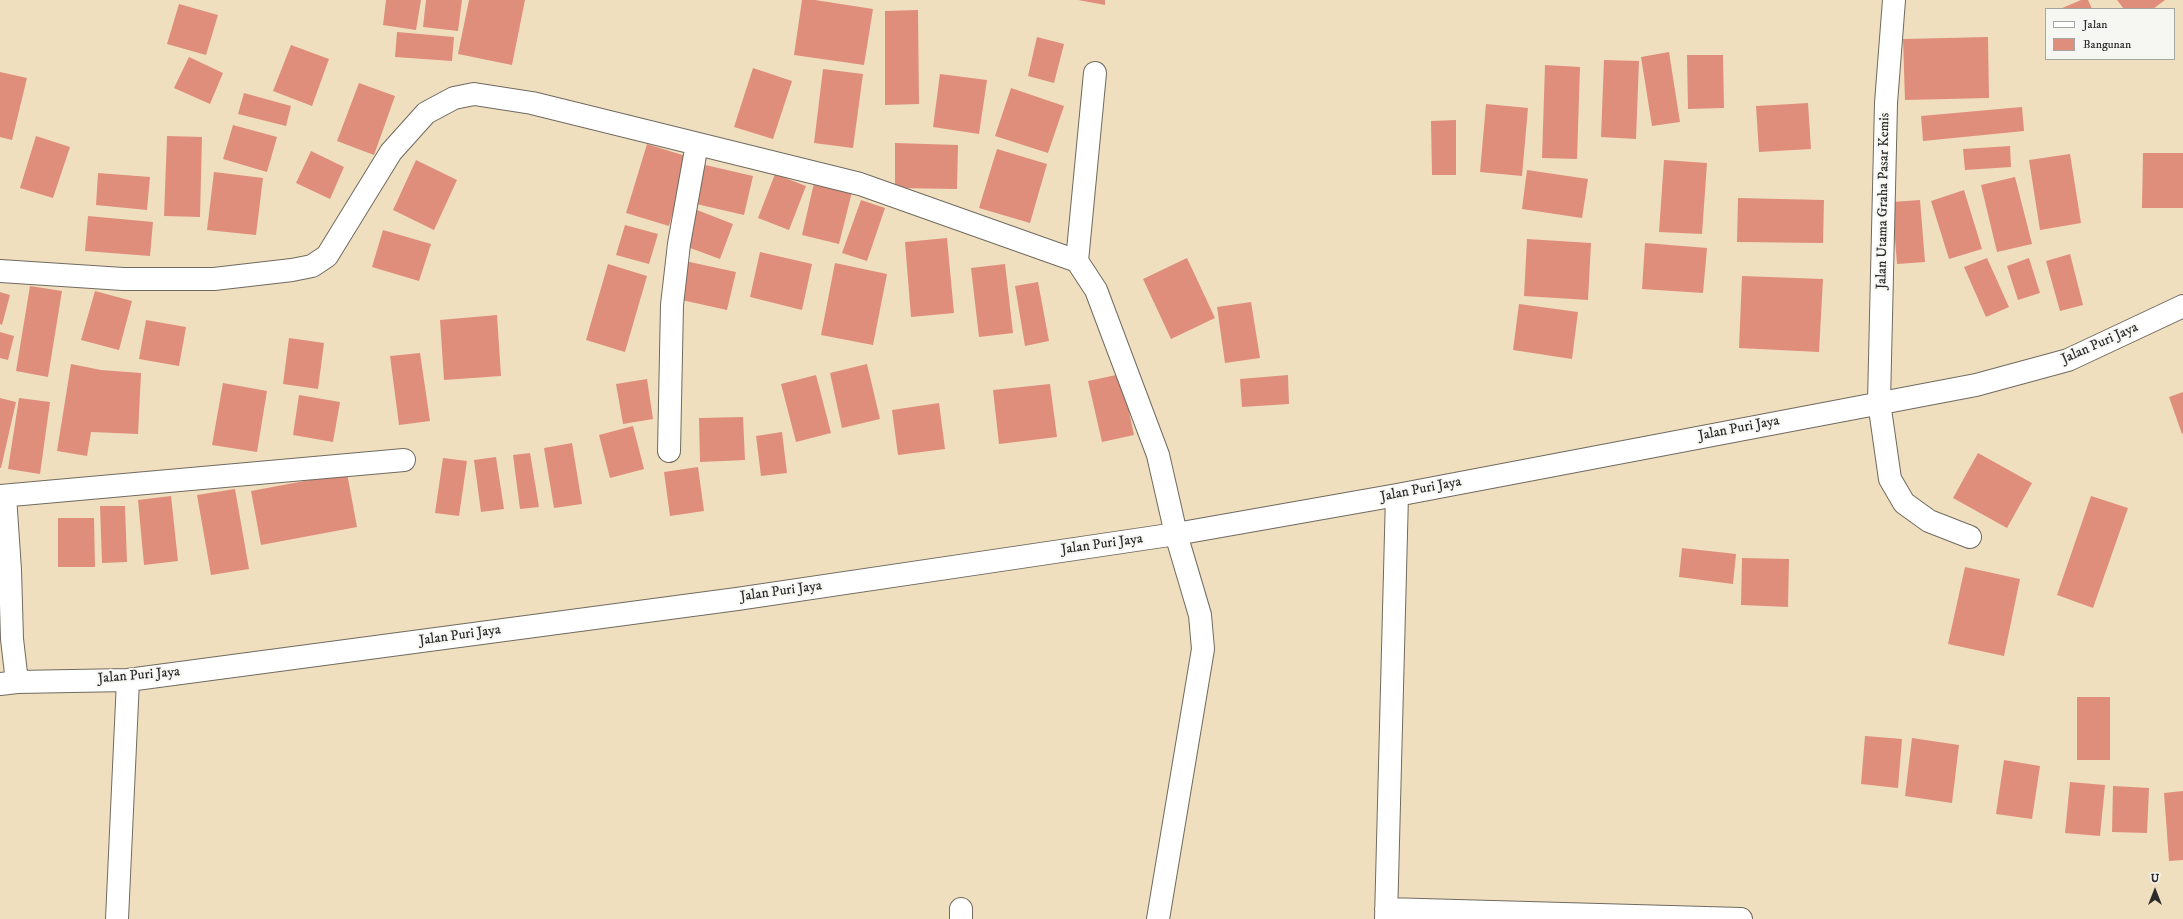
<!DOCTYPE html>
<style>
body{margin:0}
#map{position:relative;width:2183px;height:919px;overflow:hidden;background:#f0dfbf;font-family:"IM FELL DW Pica",serif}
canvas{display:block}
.legend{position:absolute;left:2045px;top:8px;width:130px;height:52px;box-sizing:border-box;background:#f6f6f2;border:1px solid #a5a5a2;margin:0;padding:5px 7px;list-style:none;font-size:12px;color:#2b2b2b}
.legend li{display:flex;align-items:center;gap:8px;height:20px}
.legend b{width:20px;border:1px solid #a5a5a2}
.north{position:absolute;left:2135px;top:871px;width:40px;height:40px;-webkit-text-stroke:3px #f6f6f2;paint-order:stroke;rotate:0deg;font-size:11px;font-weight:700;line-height:16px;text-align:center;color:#2b2b2b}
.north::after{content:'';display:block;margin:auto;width:14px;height:18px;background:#2b2b2b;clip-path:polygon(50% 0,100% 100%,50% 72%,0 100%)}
</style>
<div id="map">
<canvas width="2183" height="919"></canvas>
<ul class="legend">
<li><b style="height:5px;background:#fff"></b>Jalan</li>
<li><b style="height:11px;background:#df8e7b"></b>Bangunan</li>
</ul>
<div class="north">U</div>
</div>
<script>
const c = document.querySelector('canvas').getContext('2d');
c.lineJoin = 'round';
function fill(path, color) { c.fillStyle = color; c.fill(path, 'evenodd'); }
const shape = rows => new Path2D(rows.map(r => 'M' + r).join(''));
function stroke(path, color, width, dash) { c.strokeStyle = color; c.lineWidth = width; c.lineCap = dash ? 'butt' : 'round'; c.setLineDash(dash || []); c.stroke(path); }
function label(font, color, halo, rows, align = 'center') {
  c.font = font + ' "IM FELL DW Pica",serif'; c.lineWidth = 4; c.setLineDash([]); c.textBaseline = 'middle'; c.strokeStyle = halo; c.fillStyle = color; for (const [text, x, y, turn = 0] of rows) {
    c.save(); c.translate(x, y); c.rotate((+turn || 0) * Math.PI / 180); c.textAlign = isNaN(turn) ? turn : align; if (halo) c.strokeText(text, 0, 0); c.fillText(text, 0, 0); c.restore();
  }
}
fill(shape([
 [386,0,421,0,416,30,383,25],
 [426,0,462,0,458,31,423,27],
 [469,0,525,0,512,65,458,54],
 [802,0,815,0,873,9,864,65,794,55],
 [1078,0,1105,0,1105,5],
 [2081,0,2088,0,2092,9,2060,9],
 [2117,0,2165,0,2153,9,2124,9],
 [179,4,218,15,206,55,167,44],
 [918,10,919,104,885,105,885,11],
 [397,32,454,37,452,61,395,57],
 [1037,37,1064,44,1054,83,1028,76],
 [1988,37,1989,98,1905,100,1903,39],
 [291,45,329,59,312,106,273,91],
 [1669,52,1680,122,1652,126,1641,57],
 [1687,55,1723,55,1724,108,1688,109],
 [189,57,223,73,210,104,174,88],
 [1604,60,1639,61,1636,139,1601,137],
 [1545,65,1580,67,1577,159,1542,158],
 [753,68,792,81,773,139,734,127],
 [823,69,863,74,853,148,814,143],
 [0,72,27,78,12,140,0,137],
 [940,74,987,80,979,134,933,127],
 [359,83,395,96,374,155,337,141],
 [1011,88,1064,106,1048,153,995,136],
 [244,93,291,106,286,126,238,114],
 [1808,103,1811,149,1759,152,1756,106],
 [1486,104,1528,108,1522,176,1480,172],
 [2022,107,2024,131,1923,141,1921,116],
 [1456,120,1456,175,1432,175,1431,121],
 [233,125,277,137,267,172,223,159],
 [36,136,70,147,53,198,20,188],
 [167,136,202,137,200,217,164,216],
 [895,143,958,145,957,189,895,188],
 [647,144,689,157,669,226,626,213],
 [2010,146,2011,167,1965,170,1963,149],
 [997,149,1047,164,1030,223,979,208],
 [311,151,344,167,330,199,296,183],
 [2143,153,2183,153,2183,208,2142,208],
 [2070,154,2081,223,2040,230,2029,160],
 [416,160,457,180,434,230,393,210],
 [1664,160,1707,163,1702,234,1659,232],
 [701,164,753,176,744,215,692,203],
 [1527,170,1588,179,1582,218,1522,209],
 [214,172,263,178,256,235,207,230],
 [98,173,150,177,147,210,96,205],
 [775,174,806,186,789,230,758,218],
 [2015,177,2032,244,1997,252,1981,185],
 [814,183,852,192,839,244,802,235],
 [1964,190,1982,249,1949,259,1931,201],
 [1738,198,1824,200,1823,243,1737,242],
 [861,200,885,208,867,261,842,253],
 [1920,200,1925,262,1897,264,1892,202],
 [697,210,733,224,720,259,682,245],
 [88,216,153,222,150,256,85,251],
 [625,225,658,234,649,264,616,255],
 [383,230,431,244,419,281,372,267],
 [947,238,954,313,911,317,905,242],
 [1527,239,1591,243,1588,300,1524,296],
 [1645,243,1707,248,1703,293,1642,289],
 [760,252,812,264,802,310,750,297],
 [2070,254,2083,305,2060,311,2046,261],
 [1187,258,1215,318,1171,339,1143,279],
 [1987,258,2009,307,1986,317,1964,267],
 [2029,258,2040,293,2018,300,2007,266],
 [685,261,736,272,727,310,677,299],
 [835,263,887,274,873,345,821,335],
 [608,264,647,276,625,352,586,340],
 [1005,264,1013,333,979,337,971,268],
 [1742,276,1823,279,1819,352,1739,348],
 [1038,282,1049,341,1025,346,1015,286],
 [30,286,62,291,48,377,16,371],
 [95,291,132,301,119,350,81,340],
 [0,292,10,295,2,325,0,324],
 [1251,302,1260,358,1225,363,1217,307],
 [1519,304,1578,312,1572,359,1513,350],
 [497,315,501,376,444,380,440,320],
 [146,320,186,327,179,366,139,359],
 [0,332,14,336,8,360,0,358],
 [289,338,324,343,318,389,283,384],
 [420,353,430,421,399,425,390,356],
 [71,364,101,370,141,373,138,434,91,432,87,456,57,451],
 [867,364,880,419,842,428,830,373],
 [1121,374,1134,435,1102,442,1088,381],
 [816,375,831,433,796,442,781,384],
 [1288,375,1289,404,1242,407,1240,379],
 [647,379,653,419,623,424,616,384],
 [223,383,267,391,257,452,212,445],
 [1050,384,1057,437,999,444,993,390],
 [2183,392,2183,433,2182,434,2169,397],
 [299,395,340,402,333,442,293,435],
 [0,398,16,402,1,468,0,468],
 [19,398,50,402,40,474,8,469],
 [939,403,945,449,898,455,892,410],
 [743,417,745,460,700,462,699,418],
 [633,426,644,469,610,478,599,435],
 [782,432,787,473,761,476,756,436],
 [572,443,582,504,554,508,544,448],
 [530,453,539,507,520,509,513,455],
 [1978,453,2032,483,2007,528,1953,498],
 [496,457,504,509,481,512,474,460],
 [443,458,467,461,459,516,435,513],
 [698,467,704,511,670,516,664,472],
 [347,473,357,527,261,545,251,491],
 [235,489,249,569,211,575,197,495],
 [171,496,178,561,144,565,138,500],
 [2091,496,2128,508,2093,608,2057,595],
 [100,506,125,506,127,562,102,563],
 [58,518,94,518,95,567,58,567],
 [1682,548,1736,554,1733,584,1679,577],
 [1742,558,1789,559,1788,607,1741,605],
 [1965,567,2020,579,2004,656,1948,644],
 [2077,697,2110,697,2110,760,2077,760],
 [1865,736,1902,739,1898,788,1861,784],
 [1912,738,1959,745,1952,803,1905,796],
 [2004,760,2040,766,2032,819,1996,814],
 [2070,782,2105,785,2100,836,2065,833],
 [2113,786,2149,788,2147,833,2112,832],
 [2183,791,2183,860,2169,861,2164,793]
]), '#df8e7b');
const minor = shape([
 [1894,0,1886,103,1879,402,1890,479,1904,503,1929,521,1970,537],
 [1077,261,1095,73],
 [0,271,123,279,214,279,292,270,312,266,327,256,391,152,426,113,454,98,474,94,532,103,860,184,1077,261,1096,290,1158,455,1176,534,1200,615,1203,649,1158,919],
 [669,451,672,305,679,244,697,144],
 [0,496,404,460],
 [5,496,10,570,12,639,17,682],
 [0,684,17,682,128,680,737,599,1176,534,1397,495,1976,385,2068,360,2183,306],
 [1386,909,1741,919],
 [117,919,128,680],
 [961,919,961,909],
 [1386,919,1397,495]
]);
stroke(minor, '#706a5f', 24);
stroke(minor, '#fff', 22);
label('14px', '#2b2b2b', '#f6f6f2', [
 ["Jalan Utama Graha Pasar Kemis",1884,201,-89],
 ["Jalan Puri Jaya",2100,344,-24],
 ["Jalan Puri Jaya",1739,429,-11],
 ["Jalan Puri Jaya",1421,490,-11],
 ["Jalan Puri Jaya",1102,545,-8],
 ["Jalan Puri Jaya",781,592,-8],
 ["Jalan Puri Jaya",460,636,-8],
 ["Jalan Puri Jaya",139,676,-5]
]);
</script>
